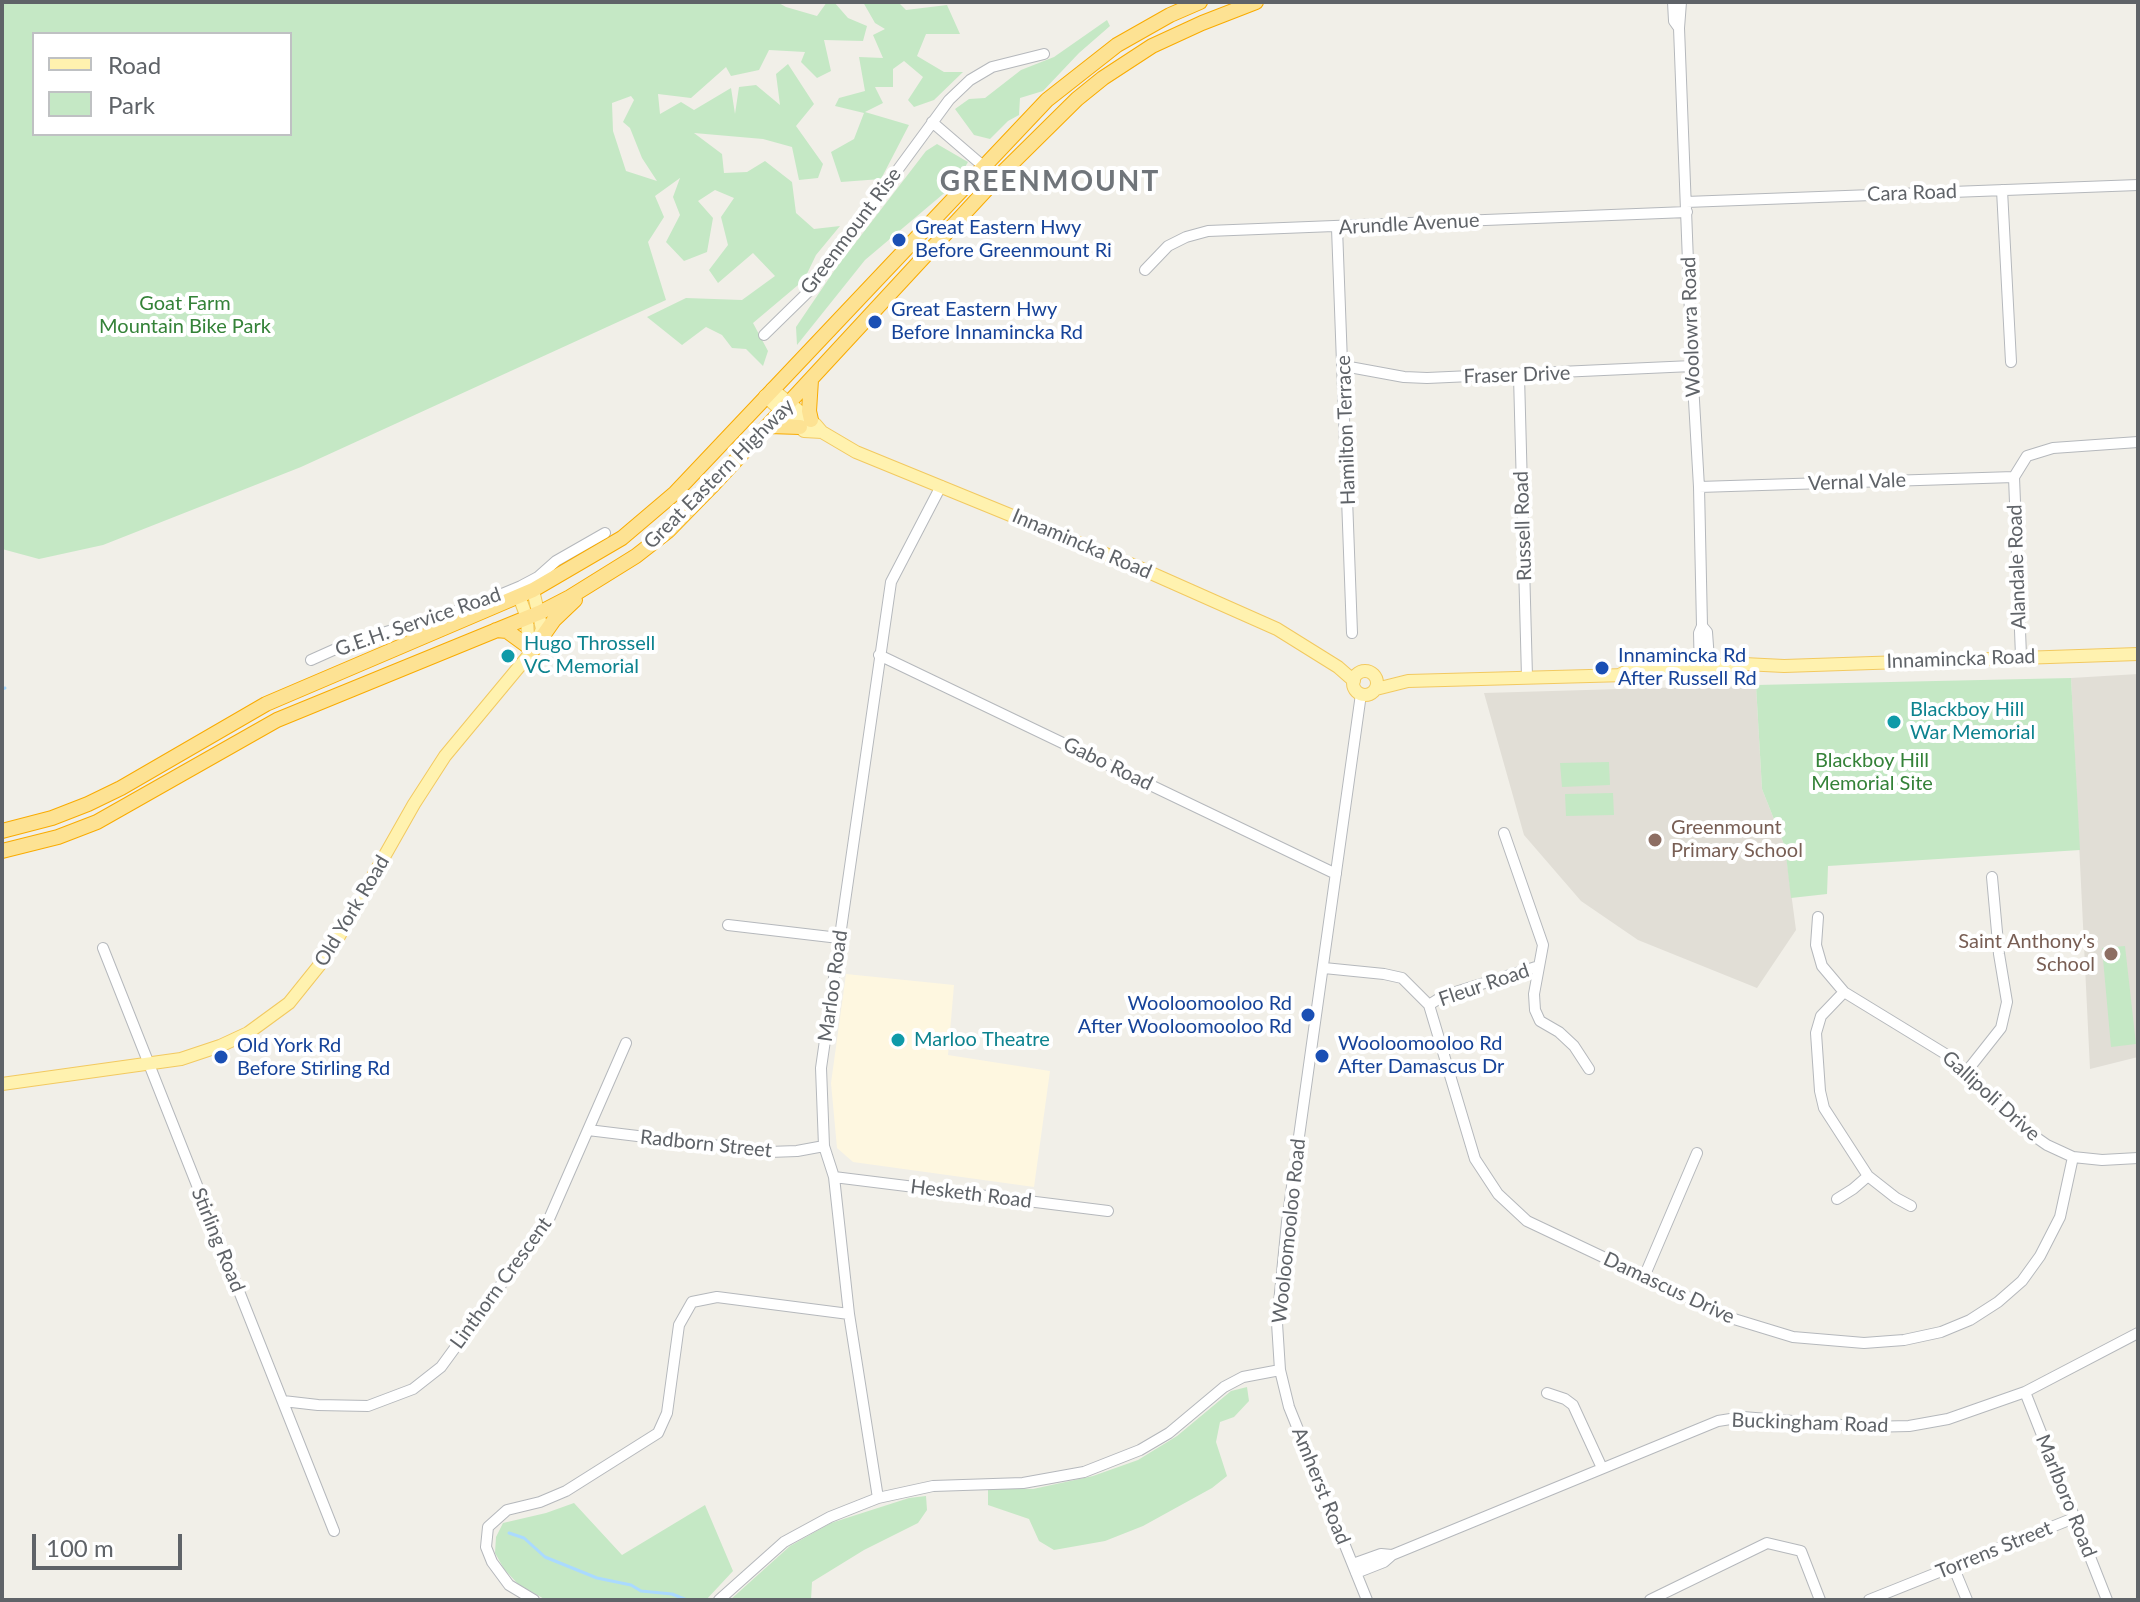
<!DOCTYPE html>
<style>
body{margin:0}
#map{position:relative;width:2140px;height:1602px;overflow:hidden;background:#f1efe8;font-family:Lato,sans-serif}
canvas{display:block}
.frame{position:absolute;inset:0;border:4px solid #5f6368;pointer-events:none}
.legend{position:absolute;left:32px;top:32px;width:260px;height:104px;box-sizing:border-box;background:#fff;border:2px solid #bfc1c3;margin:0;padding:10px 14px;list-style:none;font-size:24px;color:#5f6368}
.legend li{display:flex;align-items:center;gap:16px;height:40px}
.legend b{width:40px;border:2px solid #bfc1c3}
.scale{position:absolute;left:32px;top:1534px;width:150px;height:36px;box-sizing:border-box;border:4px solid #5f6368;border-top:0;padding-left:10px;font-size:24px;line-height:28px;white-space:nowrap;color:#5f6368;-webkit-text-stroke:6px #fff;paint-order:stroke}
</style>
<div id="map">
<canvas width="2140" height="1602"></canvas>
<div class="frame"></div>
<ul class="legend">
<li><b style="height:10px;background:#fff2af"></b>Road</li>
<li><b style="height:22px;background:#c5e8c5"></b>Park</li>
</ul>
<div class="scale">100 m</div>
</div>
<script>
const c = document.querySelector('canvas').getContext('2d');
c.lineJoin = 'round';
function fill(path, color) { c.fillStyle = color; c.fill(path, 'evenodd'); }
const shape = rows => new Path2D(rows.map(r => 'M' + r).join(''));
function stroke(path, color, width, dash) { c.strokeStyle = color; c.lineWidth = width; c.lineCap = dash ? 'butt' : 'round'; c.setLineDash(dash || []); c.stroke(path); }
function label(font, color, halo, rows, align = 'center') {
  c.font = font + ' Lato,sans-serif'; c.lineWidth = 8; c.setLineDash([]); c.textBaseline = 'middle'; c.strokeStyle = halo; c.fillStyle = color; for (const [text, x, y, turn = 0] of rows) {
    c.save(); c.translate(x, y); c.rotate((+turn || 0) * Math.PI / 180); c.textAlign = isNaN(turn) ? turn : align; if (halo) c.strokeText(text, 0, 0); c.fillText(text, 0, 0); c.restore();
  }
}
fill(shape([
 [846,974,954,985,948,1055,1050,1071,1034,1187,853,1162,837,1148,831,1083]
]), '#fef7e0');
fill(shape([
 [2138,674,2138,1057,2090,1069,2071,678],
 [1756,685,1762,789,1785,847,1796,930,1757,988,1638,940,1581,901,1524,835,1484,693]
]), '#e1ded6');
fill(shape([
 [2,2,743,2,744,4,777,2,786,7,817,16,827,2,834,2,848,18,867,26,863,41,824,40,831,71,817,78,801,62,805,52,769,50,759,70,731,76,726,67,691,98,658,94,660,114,681,102,694,110,731,88,735,114,739,87,756,85,780,105,776,74,788,64,814,104,796,126,823,164,818,178,799,180,792,147,763,139,694,133,722,154,724,173,747,172,765,161,792,182,796,213,814,229,840,226,816,255,804,280,753,323,768,351,763,366,746,349,732,348,722,335,706,327,682,345,647,317,686,298,742,300,775,276,753,253,718,283,709,270,728,245,721,217,734,198,715,190,698,201,713,218,707,252,684,261,666,242,680,215,673,197,680,178,655,196,664,217,648,242,666,300,301,467,103,545,39,559,2,549],
 [34,34,290,34,290,134,34,134],
 [631,96,634,100,623,122,630,128,642,158,657,181,626,171,613,131,612,103],
 [863,2,898,2,906,10,947,5,960,34,926,34,917,56,944,72,963,72,934,100,914,107,908,100,923,77,904,61,893,69,893,87,875,87,883,103,865,112,909,125,881,179,841,182,831,152,854,139,864,113,835,106,839,98,865,91,859,57,883,58,873,35,885,29,875,23],
 [1107,20,1110,26,1079,53,1043,91,1020,98,1019,115,1008,121,990,139,974,135,955,109,969,99,985,98,1021,70,1054,57],
 [937,144,968,162,955,184,865,260,797,345,796,327,836,268,926,151],
 [2071,678,2080,850,1828,866,1827,894,1791,898,1785,847,1762,789,1756,685],
 [1609,762,1610,785,1562,787,1560,763],
 [1613,793,1614,815,1566,816,1565,794],
 [2125,946,2136,1044,2111,1047,2102,948],
 [1247,1387,1249,1401,1234,1417,1220,1422,1216,1442,1227,1476,1212,1488,1143,1526,1105,1541,1054,1550,1039,1541,1029,1519,988,1505,988,1488,1033,1489,1093,1476,1138,1460,1177,1436,1231,1391],
 [926,1496,927,1510,918,1523,864,1550,812,1582,811,1600,730,1600,790,1546,831,1523,909,1498],
 [574,1503,622,1555,705,1505,733,1571,706,1600,546,1600,518,1584,504,1569,495,1553,496,1537,503,1523,546,1513]
]), '#c5e8c5');
stroke(shape([
 [2,689,5,688],
 [509,1533,524,1538,545,1557,597,1578,631,1585,641,1591,672,1594,687,1600]
]), '#aadaff', 3);
const minor = shape([
 [1673,2,1674,21,1679,28],
 [1681,2,1679,28,1692,366,1699,487,1702,626,1699,633,1700,674],
 [932,122,997,178],
 [2002,190,2011,362],
 [1686,202,2138,185],
 [1337,228,1352,633],
 [1145,270,1168,246,1186,237,1208,231,1687,212],
 [764,335,808,292,949,100,970,80,992,67,1044,54],
 [1344,366,1404,377,1427,378,1692,366],
 [1519,376,1527,677],
 [2014,477,2021,656],
 [2014,477,2027,456,2053,448,2138,442],
 [1699,487,2014,477],
 [1702,626,1707,632,1710,674],
 [879,655,1336,874],
 [311,660,349,643,473,606,521,586,538,577,556,561,605,533],
 [1361,694,1287,1222,1277,1323,1280,1370,1289,1407,1367,1600],
 [1504,833,1543,945,1534,994,1535,1010,1540,1021,1559,1032,1574,1046,1589,1069],
 [1818,917,1816,945,1822,966,1844,992,1952,1058,2024,1129,2047,1145,2073,1157,2102,1160,2138,1158],
 [728,925,839,938],
 [103,948,334,1531],
 [1324,968,1384,974,1402,978,1429,1005,1475,1159,1498,1194,1527,1221,1734,1319,1793,1337,1864,1343,1904,1340,1941,1332,1970,1320,1998,1302,2022,1281,2040,1256,2060,1217,2073,1157],
 [1844,992,1821,1016,1816,1033,1820,1091,1824,1108,1868,1176,1896,1198,1911,1206],
 [1429,1005,1443,996,1539,966],
 [1967,1071,2001,1028,2007,1002,1999,954,1992,877],
 [588,1130,769,1152,797,1151,824,1146],
 [834,1177,1108,1211],
 [1837,1199,1853,1189,1868,1176],
 [1644,1277,1697,1153],
 [2025,1392,2107,1600],
 [1547,1393,1565,1399,1573,1405,1602,1468],
 [283,1401,318,1405,368,1406,413,1389,441,1367,549,1219,626,1043],
 [878,1498,849,1314,834,1177,824,1146,821,1068,891,582,941,486],
 [1353,1564,1381,1554,1392,1555],
 [1953,1566,1967,1600],
 [1356,1573,1384,1562,1392,1555,1718,1421,1743,1417,1866,1427,1909,1426,1948,1419,2025,1392,2138,1333],
 [534,1600,509,1585,492,1562,486,1547,488,1527,507,1510,540,1502,566,1491,658,1433,667,1413,679,1325,692,1302,717,1297,849,1314],
 [719,1600,784,1542,830,1517,878,1498,933,1486,1023,1483,1084,1472,1140,1450,1169,1433,1224,1387,1243,1377,1280,1370],
 [1650,1600,1767,1543,1801,1551,1820,1600],
 [1869,1600,2074,1518]
]);
const major = shape([
 [772,389,816,425,822,432,856,452,1135,566,1277,629,1338,667,1354,681],
 [765,396,804,431,822,432],
 [519,596,527,618,528,638,533,650],
 '1353 683a12 12 0 1 1 24 0a12 12 0 1 1-24 0Z',
 [1621,674,1632,669,1744,664,1784,666,2138,654],
 [1376,689,1408,681,1626,675],
 [2,1084,181,1059,220,1046,248,1033,289,1003,330,952,414,804,445,756,533,650,542,629,533,590]
]);
const highway = shape([
 [811,420,809,411,811,380],
 [769,426,800,427],
 [496,630,507,631,533,650,554,620,575,600],
 [2,831,52,818,88,804,121,788,266,704,533,590,622,538,675,493,1047,100,1117,45,1170,15,1200,2],
 [2,851,58,837,97,822,277,720,541,612,570,597,636,556,668,531,711,487,997,178,1077,99,1103,78,1152,46,1202,23,1256,2]
]);
stroke(minor, '#b5b8bc', 12);
stroke(major, '#f2c960', 14);
stroke(highway, '#f9ab00', 16);
stroke(minor, '#fff', 10);
stroke(major, '#fff2af', 12);
stroke(highway, '#fde293', 14);
for (const [x, y, r, color] of [
 [899,240,8,"#1a4fb4"],
 [875,322,8,"#1a4fb4"],
 [508,656,8,"#0f9aa8"],
 [1602,668,8,"#1a4fb4"],
 [1894,722,8,"#0f9aa8"],
 [1655,840,8,"#8d6e63"],
 [2111,954,8,"#8d6e63"],
 [1308,1015,8,"#1a4fb4"],
 [898,1040,8,"#0f9aa8"],
 [1322,1056,8,"#1a4fb4"],
 [221,1057,8,"#1a4fb4"]
]) { const dot = new Path2D(); dot.arc(x, y, r, 0, 2 * Math.PI); c.fillStyle = color; c.fill(dot); stroke(dot, '#fff', 3); }
label('20px', '#5f6368', '#fff', [
 ["Cara Road",1912,193,-2],
 ["Arundle Avenue",1409,224,-3],
 ["Greenmount Rise",851,231,-53],
 ["Woolowra Road",1691,327,-92],
 ["Fraser Drive",1517,375,-2],
 ["Hamilton Terrace",1346,430,-92],
 ["Great Eastern Highway",719,474,-45],
 ["Vernal Vale",1857,482,-2],
 ["Russell Road",1523,526,-92],
 ["Innamincka Road",1082,544,23],
 ["Alandale Road",2017,567,-92],
 ["G.E.H. Service Road",418,622,-19],
 ["Innamincka Road",1961,659,-2],
 ["Gabo Road",1108,764,26],
 ["Old York Road",352,911,-59],
 ["Fleur Road",1484,985,-19],
 ["Marloo Road",833,986,-82],
 ["Gallipoli Drive",1991,1096,42],
 ["Radborn Street",706,1144,6],
 ["Hesketh Road",971,1194,7],
 ["Wooloomooloo Road",1289,1231,-84],
 ["Stirling Road",218,1240,68],
 ["Linthorn Crescent",501,1283,-54],
 ["Damascus Drive",1669,1288,25],
 ["Buckingham Road",1810,1423,2],
 ["Amherst Road",1321,1486,68],
 ["Marlboro Road",2066,1496,68],
 ["Torrens Street",1994,1550,-22]
]);
label('20px', '#164399', '#fff', [
 ["Great Eastern Hwy",915,228],
 ["Before Greenmount Ri",915,251],
 ["Great Eastern Hwy",891,310],
 ["Before Innamincka Rd",891,333],
 ["Innamincka Rd",1618,656],
 ["After Russell Rd",1618,679],
 ["Wooloomooloo Rd",1292,1004,"right"],
 ["After Wooloomooloo Rd",1292,1027,"right"],
 ["Wooloomooloo Rd",1338,1044],
 ["After Damascus Dr",1338,1067],
 ["Old York Rd",237,1046],
 ["Before Stirling Rd",237,1069]
], 'left');
label('20px', '#348238', '#fff', [
 ["Goat Farm",185,304],
 ["Mountain Bike Park",185,327],
 ["Blackboy Hill",1872,761],
 ["Memorial Site",1872,784]
]);
label('20px', '#0d838f', '#fff', [
 ["Hugo Throssell",524,644],
 ["VC Memorial",524,667],
 ["Blackboy Hill",1910,710],
 ["War Memorial",1910,733],
 ["Marloo Theatre",914,1040]
], 'left');
label('20px', '#785e54', '#fff', [
 ["Greenmount",1671,828],
 ["Primary School",1671,851],
 ["Saint Anthony's",2095,942,"right"],
 ["School",2095,965,"right"]
], 'left');
c.letterSpacing = '2px';
label('bold 28px', '#70757a', '#fff', [
 ["GREENMOUNT",1050,182]
]);
c.letterSpacing = '0px';
</script>
